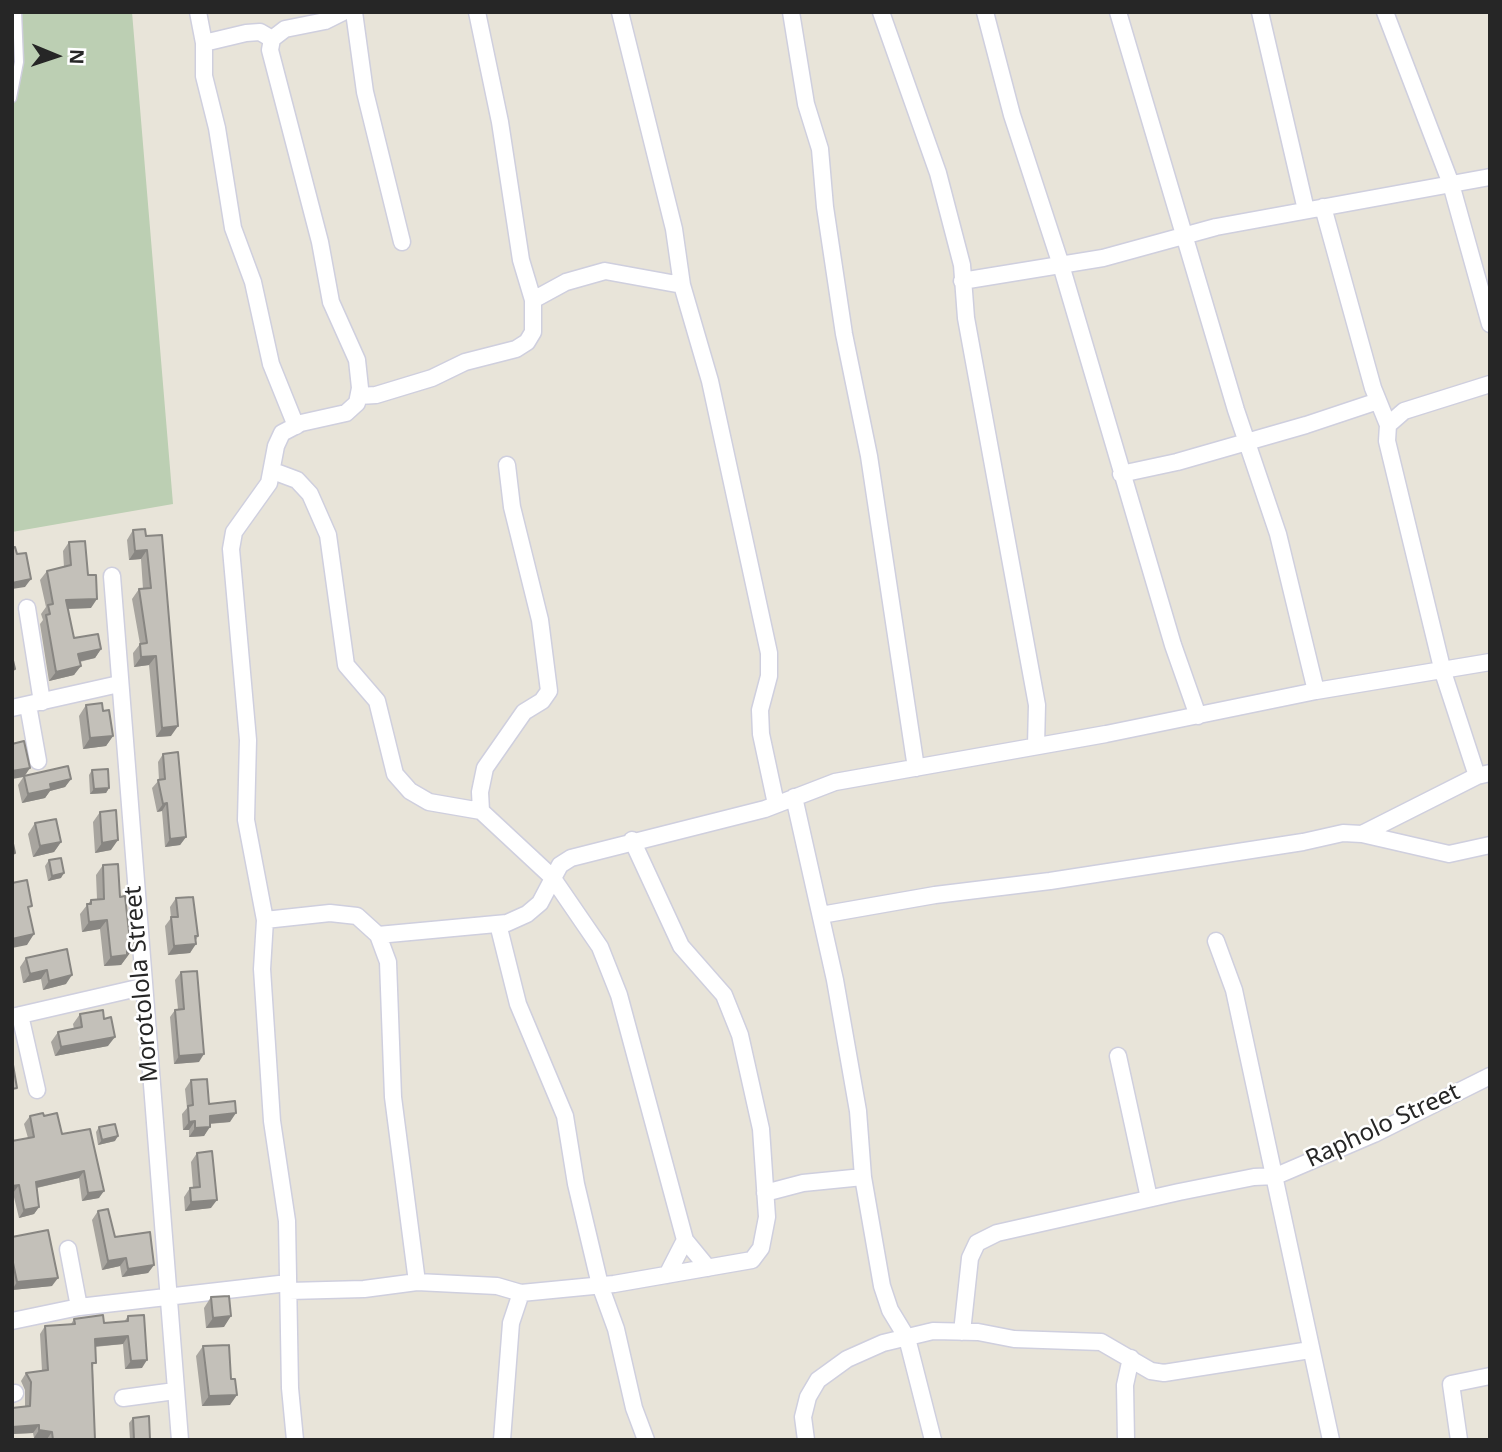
<!DOCTYPE html>
<style>
body{margin:0}
#map{position:relative;width:1502px;height:1452px;overflow:hidden;background:#e8e4d9;font-family:"Noto Sans",sans-serif}
canvas{display:block}
.frame{position:absolute;inset:0;border:14px solid #262626;pointer-events:none}
.north{position:absolute;left:21px;top:21px;width:70px;height:70px;-webkit-text-stroke:5px #fff;paint-order:stroke;rotate:92deg;font-size:19px;font-weight:700;line-height:28px;text-align:center;color:#262626}
.north::after{content:'';display:block;margin:auto;width:24px;height:32px;background:#262626;clip-path:polygon(50% 0,100% 100%,50% 72%,0 100%)}
</style>
<div id="map">
<canvas width="1502" height="1452"></canvas>
<div class="frame"></div>
<div class="north">N</div>
</div>
<script>
const c = document.querySelector('canvas').getContext('2d');
c.lineJoin = 'round';
function fill(path, color) { c.fillStyle = color; c.fill(path, 'evenodd'); }
const shape = rows => new Path2D(rows.map(r => 'M' + r).join(''));
function stroke(path, color, width, dash) { c.strokeStyle = color; c.lineWidth = width; c.lineCap = dash ? 'butt' : 'round'; c.setLineDash(dash || []); c.stroke(path); }
function label(font, color, halo, rows, align = 'center') {
  c.font = font + ' "Noto Sans",sans-serif'; c.lineWidth = 5; c.setLineDash([]); c.textBaseline = 'middle'; c.strokeStyle = halo; c.fillStyle = color; for (const [text, x, y, turn = 0] of rows) {
    c.save(); c.translate(x, y); c.rotate((+turn || 0) * Math.PI / 180); c.textAlign = isNaN(turn) ? turn : align; if (halo) c.strokeText(text, 0, 0); c.fillText(text, 0, 0); c.restore();
  }
}
fill(shape([
 [12,12,132,12,173,504,12,532]
]), '#bccfb3');
const lane = shape([
 [12,98,19,62,17,12]
]);
const street = shape([
 [198,12,204,43,204,76,217,128,233,228,253,282,271,364,296,426],
 [354,12,365,92,402,242],
 [620,12,674,229,682,285,710,381,769,653,769,676,760,710,761,734,776,804],
 [791,12,806,104,820,149,825,207,844,334,869,456,916,768],
 [881,12,938,173,962,265,966,318,1037,705,1036,746],
 [985,12,1012,115,1061,265,1173,645,1198,716],
 [1118,12,1236,410,1278,534,1316,691],
 [1260,12,1306,210],
 [1385,12,1451,184,1490,324],
 [204,43,246,33,260,32,272,39],
 [1323,207,1373,388,1388,425],
 [962,281,1103,258,1216,227,1490,177],
 [533,300,566,282,605,271,682,285],
 [359,396,376,395,432,378,465,362,516,349,527,342,533,332,533,300,521,260,500,122,477,12],
 [507,465,512,507,540,620,549,691,542,701,524,712,485,768,480,792,481,811,552,877,600,947,619,995,685,1240,708,1268],
 [273,471,297,480,310,494,328,535,346,665,377,701,395,774,410,791,429,802,481,811],
 [1121,474,1177,462,1306,425,1378,401],
 [112,576,180,1440],
 [27,608,42,702],
 [28,705,38,761],
 [12,708,119,684],
 [1477,776,1443,672,1387,441,1388,425,1404,411,1490,384],
 [794,797,835,980,858,1111,863,1177,882,1286,890,1310,907,1338,933,1440],
 [1362,834,1477,776,1490,773],
 [821,915,935,895,1050,881,1303,842,1343,833,1362,834,1449,854,1490,845],
 [265,920,246,820,248,740,231,549,234,532,269,483,276,446,282,433,301,423,346,413,357,403,360,388,357,360,331,302,320,242,270,50,272,39,285,29,325,21,343,12],
 [498,924,518,1004,565,1116,576,1184,600,1285,616,1329,634,1408,646,1440],
 [378,935,507,923,527,914,540,903,560,865,571,858,765,809,835,782,1106,734,1316,691,1490,662],
 [1216,941,1234,990,1331,1440],
 [20,1015,37,1090],
 [12,1017,142,987],
 [1118,1056,1149,1198],
 [765,1193,803,1183,863,1177],
 [68,1249,79,1307],
 [667,1275,685,1240],
 [289,1291,364,1289,417,1282,497,1286,521,1293,614,1284,752,1260,761,1248,767,1217,761,1129,740,1035,724,995,681,946,632,840],
 [12,1321,79,1307,288,1283],
 [962,1332,970,1258,977,1243,997,1233,1179,1192,1254,1177,1276,1176,1374,1134,1490,1076],
 [12,1394,15,1393],
 [123,1398,175,1391],
 [295,1440,290,1388,287,1221,272,1121,262,969,265,920,330,913,357,916,378,935,388,962,393,1097,417,1282],
 [502,1440,511,1323,521,1293],
 [806,1440,803,1417,808,1397,818,1380,847,1359,883,1343,933,1331,978,1332,1014,1339,1101,1342,1151,1371,1164,1373,1310,1350],
 [1126,1440,1125,1385,1131,1358],
 [1459,1440,1451,1384,1490,1376]
]);
stroke(lane, '#cfcfde', 11);
stroke(street, '#cfcfde', 19);
stroke(lane, '#fff', 8);
stroke(street, '#fff', 16);
fill(shape([
 [145,529,171,736,156,737,149,665,134,667,133,653,140,644,132,599,139,589,143,589,141,559,129,560,127,540,133,530],
 [69,542,91,608,68,609,74,638,101,649,95,658,80,662,74,675,49,681,40,624,43,620,41,614,46,607,40,580,47,571,64,567,63,551],
 [86,705,103,711,113,736,106,746,83,749,79,716],
 [163,754,186,837,180,845,165,847,162,811,157,812,152,788,159,780,158,762],
 [92,770,109,788,106,793,90,794,89,775],
 [24,776,71,779,65,787,50,791,45,798,22,803,18,785],
 [100,812,111,850,95,853,93,822],
 [35,823,61,842,54,852,33,857,28,834],
 [49,860,61,878,48,881,45,866],
 [103,865,120,897,129,932,135,946,121,965,104,966,100,929,82,932,80,914,91,900,97,899,96,875],
 [176,898,198,936,190,953,168,955,165,926,171,918,170,907],
 [67,949,66,984,43,990,41,979,23,983,20,967,26,958],
 [181,972,199,1062,174,1064,170,1017,175,1010,178,1009,175,980],
 [80,1014,104,1019,108,1046,55,1056,51,1042,58,1032,74,1029,73,1024],
 [191,1080,209,1104,230,1122,210,1124,204,1136,189,1137,189,1130,183,1130,182,1114,187,1108,185,1089],
 [30,1116,44,1116,62,1134,99,1198,82,1201,79,1178,37,1188,39,1207,34,1214,19,1218,13,1193,28,1138,24,1124],
 [99,1127,115,1141,98,1145,96,1132],
 [197,1153,211,1208,185,1211,184,1197,190,1188,193,1188,191,1162],
 [98,1211,115,1237,154,1265,148,1273,122,1277,120,1266,102,1270,92,1220],
 [12,1237,52,1286,12,1290],
 [211,1297,224,1327,206,1328,204,1308],
 [128,1316,142,1368,125,1369,123,1344,95,1347,93,1368,95,1440,47,1440,34,1438,33,1433,12,1434,25,1407,25,1390,21,1381,26,1373,42,1371,40,1334,45,1326,71,1324,74,1319,104,1323,124,1322],
 [203,1346,231,1379,230,1405,202,1406,196,1356],
 [133,1418,150,1440,130,1440,129,1423]
]), '#a8a59f');
fill(shape([
 [147,550,141,559,129,560,135,551],
 [31,579,25,587,12,589,12,583],
 [97,599,91,608,60,609,66,600],
 [101,649,95,658,72,663,78,654],
 [156,656,149,665,134,667,141,657],
 [81,666,74,675,49,681,56,672],
 [178,726,171,736,156,737,162,728],
 [113,736,106,746,83,749,90,738],
 [30,768,24,777,12,779,12,771],
 [71,779,65,787,50,791,45,798,22,803,28,794,50,784],
 [109,788,106,793,90,794,94,789],
 [167,803,162,811,157,812,163,804],
 [186,837,180,845,165,847,170,839],
 [118,840,111,850,95,853,102,843],
 [61,842,54,852,33,857,40,846],
 [64,873,61,878,48,881,52,876],
 [107,920,100,929,82,932,89,922],
 [34,934,27,945,12,948,12,939],
 [196,944,190,953,168,955,174,946],
 [135,946,121,965,104,966,111,957,127,947],
 [47,970,41,979,23,983,30,974],
 [72,975,66,984,43,990,49,981],
 [115,1037,108,1046,55,1056,61,1047],
 [204,1054,199,1062,174,1064,179,1056],
 [236,1113,230,1122,203,1124,210,1116],
 [195,1121,189,1130,183,1130,189,1122],
 [210,1127,204,1136,189,1137,195,1128],
 [118,1136,115,1141,98,1145,102,1140],
 [84,1171,79,1178,31,1189,36,1182],
 [19,1185,13,1193,12,1193,12,1186],
 [104,1191,99,1198,82,1201,88,1193],
 [217,1200,211,1208,185,1211,191,1202],
 [39,1207,34,1214,19,1218,24,1210],
 [126,1258,120,1266,102,1270,108,1261],
 [154,1265,148,1273,122,1277,128,1269],
 [58,1278,52,1286,12,1290,17,1282],
 [231,1316,224,1327,206,1328,213,1318],
 [128,1336,123,1344,89,1347,95,1339],
 [147,1360,142,1368,125,1369,131,1361],
 [237,1395,230,1405,202,1406,209,1396],
 [39,1425,33,1433,12,1434,12,1427],
 [39,1430,52,1432,47,1439,34,1438]
]), '#888682');
const building = shape([
 [145,529,146,536,162,535,178,726,162,728,156,656,141,657,140,644,147,643,139,589,151,588,147,550,135,551,133,530,145,529],
 [85,541,88,575,96,575,97,599,66,600,74,638,98,634,101,649,78,654,81,666,56,672,46,615,50,614,48,605,53,604,47,571,71,565,69,542,85,541],
 [15,547,17,554,26,553,31,579,12,583,12,548,15,547],
 [12,656,15,669,12,670,12,656],
 [102,703,103,711,109,710,113,736,90,738,86,705,102,703],
 [24,741,30,768,12,771,12,744,24,741],
 [178,752,186,837,170,839,167,803,163,804,158,780,165,779,163,754,178,752],
 [68,766,71,779,50,784,51,789,28,794,24,776,68,766],
 [108,769,109,788,94,789,92,770,108,769],
 [116,810,118,840,102,843,100,812,116,810],
 [56,819,61,842,40,846,35,823,56,819],
 [12,839,15,853,12,854,12,839],
 [61,858,64,873,52,876,49,860,61,858],
 [118,864,120,897,125,896,129,932,134,931,135,946,127,947,127,955,111,957,107,920,89,922,87,904,91,904,91,900,104,899,103,865,118,864],
 [27,880,32,906,28,907,34,934,12,939,12,883,27,880],
 [193,897,198,936,195,936,196,944,174,946,171,917,178,917,176,898,193,897],
 [67,949,72,975,49,981,47,970,30,974,26,958,67,949],
 [197,971,204,1054,179,1056,175,1010,184,1009,181,972,197,971],
 [103,1010,104,1019,111,1017,115,1037,61,1047,58,1032,82,1027,80,1014,103,1010],
 [12,1059,17,1088,12,1089,12,1059],
 [207,1079,209,1104,235,1101,236,1113,210,1116,210,1127,195,1128,195,1121,189,1122,188,1106,193,1105,191,1080,207,1079],
 [43,1113,44,1116,57,1113,62,1134,90,1129,104,1191,88,1193,84,1171,36,1182,39,1207,24,1210,19,1185,12,1186,12,1141,34,1137,30,1116,43,1113],
 [115,1124,118,1136,102,1140,99,1127,115,1124],
 [212,1151,217,1200,191,1202,190,1188,200,1187,197,1153,212,1151],
 [108,1209,115,1237,150,1232,154,1265,128,1269,126,1258,108,1261,98,1211,108,1209],
 [48,1230,58,1278,17,1282,12,1258,12,1237,48,1230],
 [229,1296,231,1316,213,1318,211,1297,229,1296],
 [103,1315,104,1323,128,1321,128,1316,144,1315,147,1360,131,1361,128,1336,95,1339,96,1363,92,1363,95,1440,53,1440,52,1432,39,1430,39,1425,12,1427,12,1408,30,1406,31,1382,26,1373,48,1370,45,1326,75,1324,74,1319,103,1315],
 [229,1345,231,1379,235,1379,237,1395,209,1396,203,1346,229,1345],
 [149,1416,150,1440,134,1440,133,1418,149,1416]
]);
fill(building, '#c3c0b9');
stroke(building, '#888682', 2);
label('24px', '#262626', '#fff', [
 ["Morotolola Street",142,984,-95],
 ["Rapholo Street",1383,1126,-25]
]);
</script>
